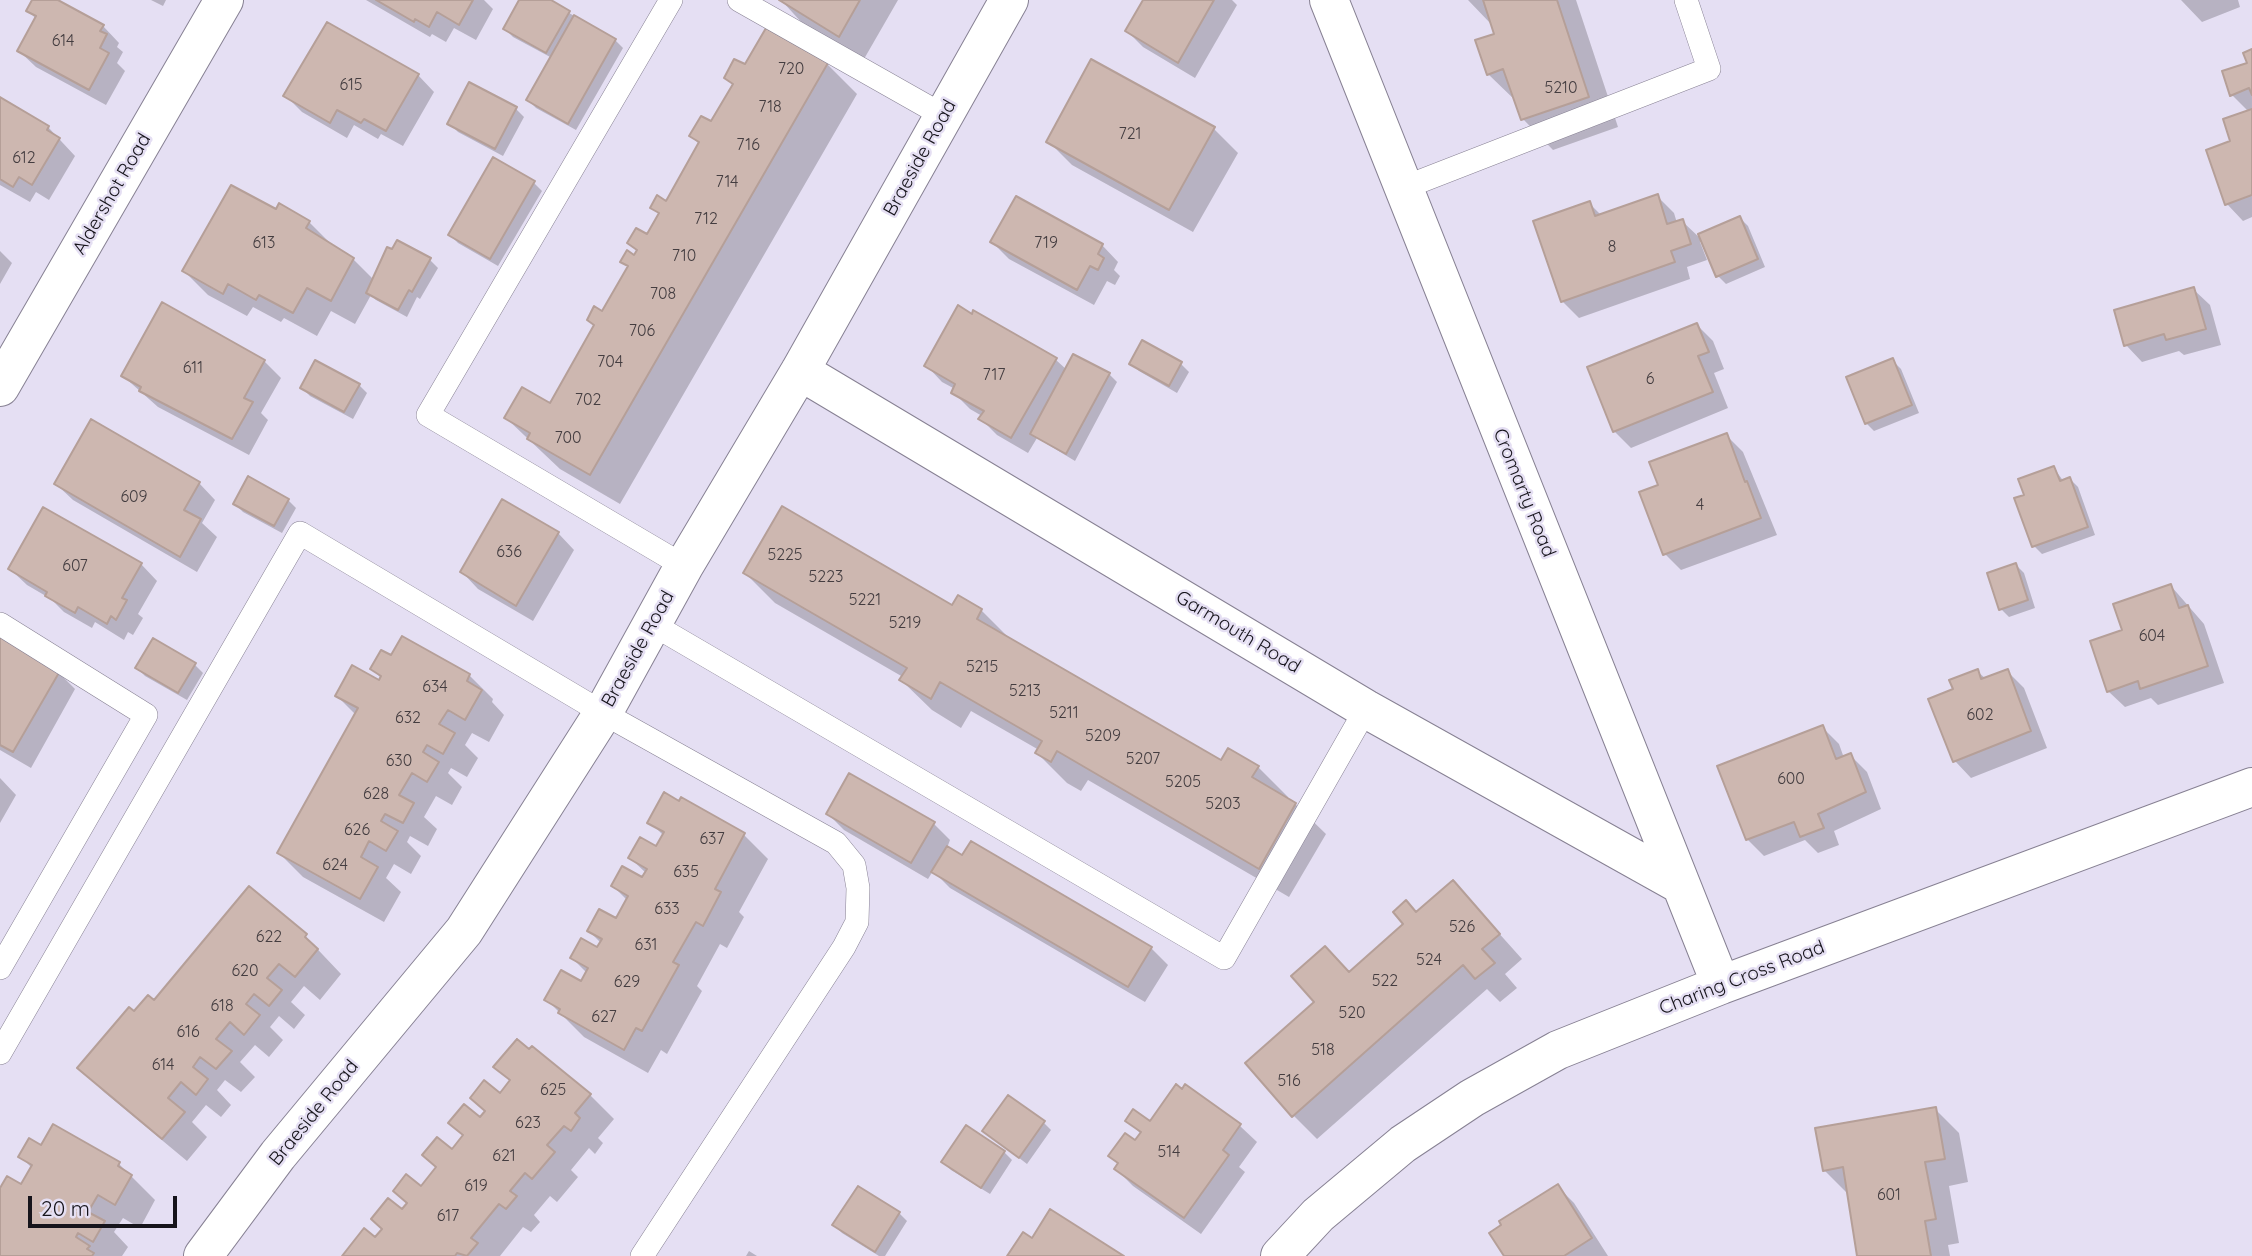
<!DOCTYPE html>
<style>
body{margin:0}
#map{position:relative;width:2252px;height:1256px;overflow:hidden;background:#e5dff3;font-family:Quicksand,sans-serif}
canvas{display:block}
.scale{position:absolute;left:28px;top:1196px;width:149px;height:32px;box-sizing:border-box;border:4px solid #16141b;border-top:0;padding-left:9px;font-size:21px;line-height:24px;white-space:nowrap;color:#16141b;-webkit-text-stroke:5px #e5dff3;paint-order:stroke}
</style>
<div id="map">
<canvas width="2252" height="1256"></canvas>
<div class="scale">20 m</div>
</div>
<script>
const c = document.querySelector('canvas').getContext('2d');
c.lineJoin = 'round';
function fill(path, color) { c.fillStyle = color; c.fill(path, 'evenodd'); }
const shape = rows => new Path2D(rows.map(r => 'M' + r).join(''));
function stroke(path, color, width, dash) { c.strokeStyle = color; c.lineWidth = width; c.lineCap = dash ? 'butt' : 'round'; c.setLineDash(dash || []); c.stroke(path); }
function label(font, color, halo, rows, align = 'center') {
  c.font = font + ' Quicksand,sans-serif'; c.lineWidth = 5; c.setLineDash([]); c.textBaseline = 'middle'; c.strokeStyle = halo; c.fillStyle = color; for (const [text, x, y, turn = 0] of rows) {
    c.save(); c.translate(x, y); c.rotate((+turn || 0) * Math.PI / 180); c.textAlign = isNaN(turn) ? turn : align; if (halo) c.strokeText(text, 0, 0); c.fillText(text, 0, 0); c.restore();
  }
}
fill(shape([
 [34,0,54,0,103,26,119,43,117,47,123,52,117,63,125,71,106,105,36,67,19,51,36,19,28,10],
 [151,0,166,0,163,6],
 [366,0,484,0,493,9,476,40,454,28,446,42,432,34,430,37],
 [521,0,547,0,615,40,623,48,576,130,536,108,528,100,552,58,513,37,505,29],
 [781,0,898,0,864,59,804,25],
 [1145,0,1232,0,1237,5,1195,78,1143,47,1127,31],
 [1468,0,1576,0,1618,127,1553,150,1523,119,1517,102,1488,74,1497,35,1491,24],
 [2181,0,2238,0,2240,7,2202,22],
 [2252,51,2252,217,2243,221,2227,204,2233,142,2249,112,2232,95,2249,64],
 [827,64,857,94,620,504,560,469,506,418,551,405,595,327,589,320,602,314,629,268,622,262,635,257,638,252,629,243,647,237,660,215,652,207,666,203,700,145,691,136,712,124,734,86,726,78,745,67],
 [418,75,434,92,403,146,381,134,378,139,354,125,347,138,302,112,285,95],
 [0,97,48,127,75,156,49,200,36,192,30,202,0,185],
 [516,109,524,117,503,156,458,132,450,124],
 [1214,129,1238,153,1193,232,1072,165,1048,141],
 [534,183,542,191,498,266,458,243,450,235],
 [1657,196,1674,213,1677,223,1682,221,1703,241,1700,242,1707,260,1687,267,1690,279,1579,318,1562,301,1589,203,1602,216],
 [276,212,309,222,334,247,353,259,374,280,430,260,438,268,420,299,417,297,407,317,376,300,371,295,355,324,331,311,317,336,284,318,281,322,253,307,247,316,208,295,184,271],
 [1740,218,1748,226,1765,267,1726,284,1718,276],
 [992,242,1102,245,1118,262,1114,270,1120,276,1115,285,1107,281,1094,305,1009,259],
 [0,251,12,263,0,284],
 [2193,289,2210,305,2221,345,2184,355,2179,351,2142,362,2126,345],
 [163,305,264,361,281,378,261,413,268,420,249,455,158,407,123,376],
 [1697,325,1713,341,1724,369,1714,373,1728,408,1631,448,1614,431],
 [1056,360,1067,370,1109,374,1117,382,1075,461,1037,438,1028,453,997,435,981,419,982,416,970,409,953,392,955,389,942,382,926,365],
 [1893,361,1901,369,1919,413,1874,431,1866,423],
 [1131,363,1181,364,1189,372,1177,393,1139,371],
 [359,385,367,393,353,419,310,396,302,388],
 [1726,435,1743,452,1777,535,1681,570,1665,554,1660,486],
 [2054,468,2064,482,2070,479,2078,487,2095,535,2042,554,2034,546,2017,499,2026,496],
 [199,483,215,500,202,523,217,537,197,572,73,500,56,484],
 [288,500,296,508,282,533,243,512,235,504],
 [558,533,574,550,533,621,478,589,462,572],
 [141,564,157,581,138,614,143,618,133,635,128,632,124,640,95,622,92,628,64,612,51,599,27,585,10,569],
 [2016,565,2024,573,2035,608,2009,617,2001,609],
 [745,573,953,607,959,597,981,610,1012,641,1221,763,1258,767,1288,797,1287,799,1295,804,1326,834,1289,897,1088,780,1081,791,1067,783,1037,753,1039,750,971,711,961,728,932,710,901,680,903,677,775,603],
 [2171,586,2204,624,2224,683,2158,705,2151,698,2125,707,2108,691,2125,632],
 [0,637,59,673,75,689,31,768,0,750],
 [392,658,469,675,493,699,492,702,504,715,489,742,472,733,465,745,478,758,467,777,451,768,448,773,462,787,452,805,436,796,424,817,437,829,428,846,410,836,407,842,421,856,411,874,394,864,386,878,401,892,384,922,303,877,279,853,356,715,337,696,380,683,382,679,372,669],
 [195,665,203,673,187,700,145,676,137,668],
 [1977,671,1986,679,2007,671,2024,688,2047,748,1971,778,1955,761,1955,690],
 [1822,727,1839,744,1844,758,1850,755,1867,772,1881,809,1834,831,1839,845,1818,853,1805,840,1764,856,1747,839],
 [0,778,16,795,0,823],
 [682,799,744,835,768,859,739,912,744,917,727,948,720,944,697,986,702,991,667,1054,661,1050,648,1073,584,1037,547,1000,581,983,587,973,572,958,598,949,601,943,589,931,616,920,628,901,613,886,642,880,646,873,630,858,657,848,664,836,650,822],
 [828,814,934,824,950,840,947,848,1151,948,1168,965,1145,1002,950,888,933,871,928,879,844,830],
 [1453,882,1522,959,1505,974,1517,988,1500,1002,1487,989,1317,1139,1293,1115,1351,974],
 [305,936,341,974,320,1000,304,986,291,1002,305,1015,294,1029,279,1016,270,1027,283,1040,269,1057,255,1045,240,1062,255,1077,241,1092,225,1080,217,1090,231,1105,221,1117,206,1105,192,1122,207,1137,187,1161,104,1092,80,1068,134,1014,154,1002],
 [496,1067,590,1095,614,1119,598,1138,603,1143,595,1154,589,1148,571,1170,578,1177,557,1202,550,1196,534,1215,540,1222,531,1232,523,1227,500,1256,344,1256,376,1239,408,1205,395,1191,422,1188,464,1137,451,1123,481,1120,511,1082],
 [1185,1087,1240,1126,1257,1142,1239,1167,1245,1172,1201,1234,1133,1186,1116,1169,1119,1165,1110,1156,1135,1143,1141,1134,1127,1120,1150,1123],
 [1935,1109,1959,1133,1968,1182,1949,1186,1959,1243,1948,1245,1950,1256,1859,1256,1849,1195,1824,1170],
 [1043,1122,1051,1130,1027,1164,984,1131],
 [967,1127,1004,1152,1012,1160,990,1194,951,1170,943,1162],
 [41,1147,119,1164,155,1200,140,1228,123,1218,114,1232,128,1247,122,1256,0,1256,0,1191,22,1186,32,1168,21,1157],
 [1557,1186,1574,1203,1608,1256,1506,1256],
 [899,1213,907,1221,885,1256,879,1256,842,1233,834,1225],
 [749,1251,757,1256,746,1256]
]), '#0003');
const building = shape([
 [32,0,58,0,104,25,100,31,107,34,100,48,109,53,89,90,17,51,36,16,26,11,32,0],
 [376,0,473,0,459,25,437,12,429,27,415,19,414,22,376,0],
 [519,0,551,0,570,11,546,53,503,29,519,0],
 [779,0,860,0,839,37,779,0],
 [1143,0,1214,0,1178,63,1125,31,1143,0],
 [1483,0,1557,0,1589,97,1521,120,1503,69,1487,75,1475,40,1494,34,1483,0],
 [574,15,616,39,568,124,526,100,574,15],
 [327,22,419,74,386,131,364,119,361,123,337,110,330,123,283,96,327,22],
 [766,28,828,63,590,475,527,439,530,433,504,418,522,387,550,403,594,325,587,320,594,306,602,311,628,266,620,262,627,250,634,255,637,250,627,243,636,228,647,234,659,213,650,208,657,195,666,201,699,142,689,136,701,116,711,121,733,84,724,78,734,59,745,64,766,28],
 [2252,49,2252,95,2249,88,2230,96,2222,71,2247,63,2243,53,2252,49],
 [1091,59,1215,127,1169,210,1046,142,1091,59],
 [469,82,517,107,495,149,447,124,469,82],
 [0,97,49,126,47,130,60,138,32,185,19,177,13,187,0,179,0,97],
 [2252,109,2252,195,2225,205,2206,150,2230,141,2223,119,2252,109],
 [493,157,535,181,490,259,448,235,493,157],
 [231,185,276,209,279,203,310,221,306,228,354,258,331,301,307,288,293,313,259,295,256,300,228,284,223,294,182,271,231,185],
 [1658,194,1667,224,1683,219,1691,244,1671,251,1675,262,1561,302,1533,221,1590,201,1595,216,1658,194],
 [1016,196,1103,244,1098,254,1104,258,1098,270,1090,266,1077,290,990,242,1016,196],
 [1740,216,1758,259,1716,277,1698,234,1740,216],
 [397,240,431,258,412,292,409,290,398,310,366,293,387,247,392,249,397,240],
 [2194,287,2206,329,2166,340,2164,334,2124,346,2114,310,2194,287],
 [162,302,265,360,244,398,253,402,232,439,139,391,141,387,121,376,162,302],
 [958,305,972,314,973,310,1057,358,1011,438,978,419,984,411,951,393,955,384,924,366,958,305],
 [1697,323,1709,352,1698,356,1713,392,1613,432,1587,367,1697,323],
 [1142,340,1182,362,1169,386,1129,364,1142,340],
 [1073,354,1110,373,1066,454,1030,434,1073,354],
 [1893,358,1912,405,1865,424,1846,377,1893,358],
 [315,360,360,384,344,412,300,388,315,360],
 [91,419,200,482,184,510,201,519,180,557,54,484,91,419],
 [1727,433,1745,482,1747,481,1761,518,1663,555,1639,492,1658,485,1649,462,1727,433],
 [2054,466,2060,481,2070,477,2088,527,2032,547,2014,498,2024,495,2018,479,2054,466],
 [248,476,289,499,274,526,233,504,248,476],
 [502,499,559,532,516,606,460,572,502,499],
 [782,506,952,605,958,595,982,609,977,619,1221,760,1228,748,1259,766,1252,777,1296,803,1259,869,1057,751,1051,762,1035,753,1042,741,940,682,931,699,899,680,907,668,743,573,782,506],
 [43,507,142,563,122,598,127,600,116,620,111,616,107,624,78,607,75,613,45,596,47,592,8,569,43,507],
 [2016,563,2028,600,1999,610,1987,573,2016,563],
 [2171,584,2179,608,2188,605,2208,666,2140,689,2138,681,2107,692,2090,641,2122,630,2113,604,2171,584],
 [0,635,60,671,13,752,0,745,0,635],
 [402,636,470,674,467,681,482,690,465,720,448,710,439,724,455,733,443,754,427,745,423,752,439,762,427,782,412,773,399,795,414,803,403,823,385,814,381,821,398,831,386,851,369,841,361,857,378,867,360,899,277,853,358,708,335,696,352,665,379,680,381,676,370,669,381,650,391,655,402,636],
 [153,638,196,663,178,693,135,668,153,638],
 [1978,669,1981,679,2008,669,2031,731,1953,762,1928,699,1953,689,1949,680,1978,669],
 [1823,725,1836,759,1851,753,1866,792,1818,814,1824,828,1800,837,1794,822,1746,840,1717,766,1823,725],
 [849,773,935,822,911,863,826,814,849,773],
 [664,792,679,801,681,797,745,833,715,889,721,892,703,926,696,922,673,962,679,965,642,1031,636,1028,624,1050,558,1013,560,1009,544,1000,561,970,581,981,588,968,570,958,581,938,597,947,602,939,587,931,599,909,616,918,628,896,611,886,622,866,642,877,647,869,628,858,640,837,656,846,664,832,647,823,664,792],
 [971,841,1152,947,1128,987,931,872,947,846,962,855,971,841],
 [1453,880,1500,934,1482,949,1495,963,1475,979,1463,965,1292,1117,1245,1063,1314,1002,1291,976,1325,946,1349,972,1403,924,1393,912,1406,900,1416,912,1453,880],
 [249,886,307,934,305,937,318,949,295,977,279,964,267,978,282,990,269,1006,254,994,246,1004,260,1015,244,1035,230,1022,216,1039,232,1051,216,1069,200,1057,193,1067,208,1079,196,1095,181,1082,168,1098,185,1112,162,1139,77,1068,129,1007,134,1011,148,995,154,1000,249,886],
 [517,1039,529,1049,532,1046,591,1094,575,1113,580,1118,571,1131,564,1126,547,1145,555,1152,532,1179,525,1173,510,1191,517,1196,506,1209,499,1204,471,1238,478,1243,467,1256,457,1253,455,1256,342,1256,364,1228,375,1237,382,1229,371,1219,388,1198,402,1209,407,1203,393,1191,406,1174,421,1186,436,1167,422,1155,437,1137,452,1149,463,1135,448,1123,464,1104,480,1117,485,1111,470,1098,484,1080,500,1093,510,1080,493,1067,517,1039],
 [1176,1084,1182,1089,1185,1084,1241,1124,1223,1150,1229,1155,1184,1218,1114,1169,1118,1163,1108,1156,1125,1133,1135,1140,1141,1132,1125,1121,1133,1109,1150,1121,1176,1084],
 [1008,1095,1045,1121,1019,1158,982,1131,1008,1095],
 [1936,1107,1945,1159,1925,1162,1936,1219,1925,1221,1931,1256,1857,1256,1843,1167,1823,1171,1815,1128,1936,1107],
 [53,1124,120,1162,118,1166,132,1175,115,1205,98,1195,88,1212,105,1221,93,1242,78,1233,76,1237,90,1246,87,1249,94,1253,92,1256,0,1256,0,1188,7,1176,21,1184,32,1165,18,1157,29,1138,41,1145,53,1124],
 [966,1125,1005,1151,981,1188,941,1162,966,1125],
 [1558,1184,1592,1238,1564,1256,1504,1256,1489,1233,1501,1225,1499,1221,1558,1184],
 [858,1186,900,1212,875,1252,832,1225,858,1186],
 [1050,1209,1124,1256,1007,1256,1023,1232,1032,1238,1050,1209]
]);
fill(building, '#cdb7b0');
stroke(building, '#b59f98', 2);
const lane = shape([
 [671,0,428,415,684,566],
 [739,0,944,116],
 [1403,188,1709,69,1686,0],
 [0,624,146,715,0,968],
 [652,624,1224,958,1366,709],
 [0,1053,300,533,603,713,836,843,854,865,858,888,857,922,844,947,642,1256]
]);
const street = shape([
 [1329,0,1721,985],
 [800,371,1366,709,1681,885],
 [0,387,224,0],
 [203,1256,278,1155,464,931,603,713,684,566,800,371,1009,0],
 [1280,1256,1318,1215,1403,1144,1472,1098,1558,1050,1721,985,2252,787]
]);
stroke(lane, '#878193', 24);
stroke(street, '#878193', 40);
stroke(lane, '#fff', 23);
stroke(street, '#fff', 38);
label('16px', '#443d40', null, [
 ["614",63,41],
 ["720",791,69],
 ["615",351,85],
 ["5210",1561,88],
 ["718",770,107],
 ["721",1130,134],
 ["716",748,145],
 ["612",24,158],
 ["714",727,182],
 ["712",706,219],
 ["613",264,243],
 ["719",1046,243],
 ["8",1612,247],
 ["710",684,256],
 ["708",663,294],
 ["706",642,331],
 ["704",610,362],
 ["611",193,368],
 ["717",994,375],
 ["6",1650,379],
 ["702",588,400],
 ["700",568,438],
 ["609",134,497],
 ["4",1700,505],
 ["636",509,552],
 ["5225",785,555],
 ["607",75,566],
 ["5223",826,577],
 ["5221",865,600],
 ["5219",905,623],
 ["604",2152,636],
 ["5215",982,667],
 ["634",435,687],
 ["5213",1025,691],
 ["5211",1064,713],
 ["602",1980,715],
 ["632",408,718],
 ["5209",1103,736],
 ["5207",1143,759],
 ["630",399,761],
 ["600",1791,779],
 ["5205",1183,782],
 ["628",376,794],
 ["5203",1223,804],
 ["626",357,830],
 ["637",712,839],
 ["624",335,865],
 ["635",686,872],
 ["633",667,909],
 ["526",1462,927],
 ["622",269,937],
 ["631",646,945],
 ["524",1429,960],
 ["620",245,971],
 ["522",1385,981],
 ["629",627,982],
 ["618",222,1006],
 ["520",1352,1013],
 ["627",604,1017],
 ["616",188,1032],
 ["518",1323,1050],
 ["614",163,1065],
 ["516",1289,1081],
 ["625",553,1090],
 ["623",528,1123],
 ["514",1169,1152],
 ["621",504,1156],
 ["619",476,1186],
 ["601",1889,1195],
 ["617",448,1216]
]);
label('19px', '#16141b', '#e5dff3', [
 ["Braeside Road",920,158,-61],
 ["Aldershot Road",112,194,-60],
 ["Cromarty Road",1524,493,68],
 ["Garmouth Road",1238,632,31],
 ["Braeside Road",638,649,-61],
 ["Charing Cross Road",1742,978,-21],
 ["Braeside Road",314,1113,-51]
]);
</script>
